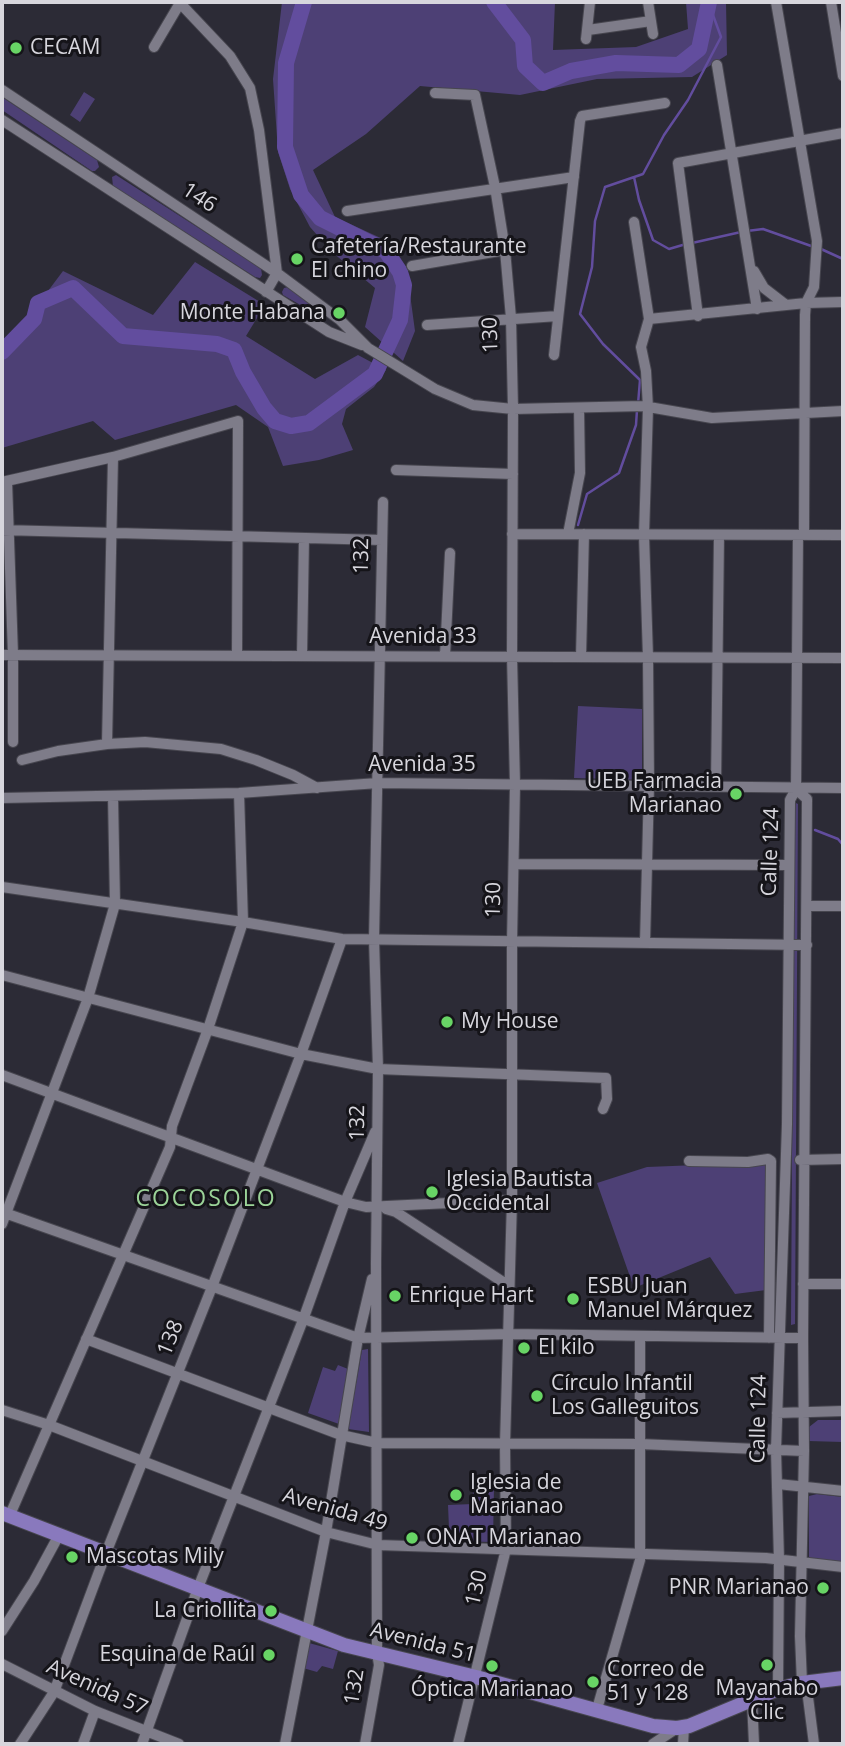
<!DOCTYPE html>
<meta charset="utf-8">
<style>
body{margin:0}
#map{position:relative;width:845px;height:1746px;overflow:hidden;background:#2c2b36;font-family:"Open Sans",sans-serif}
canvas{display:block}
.frame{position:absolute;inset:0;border:4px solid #d7d6dd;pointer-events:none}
</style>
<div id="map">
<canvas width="845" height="1746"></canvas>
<div class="frame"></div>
</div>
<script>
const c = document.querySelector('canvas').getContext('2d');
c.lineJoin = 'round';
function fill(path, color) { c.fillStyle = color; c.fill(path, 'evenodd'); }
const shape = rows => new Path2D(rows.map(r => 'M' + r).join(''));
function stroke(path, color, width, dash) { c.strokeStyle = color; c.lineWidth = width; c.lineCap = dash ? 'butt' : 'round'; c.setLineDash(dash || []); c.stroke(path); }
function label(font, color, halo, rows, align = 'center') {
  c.font = font + ' "Open Sans",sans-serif'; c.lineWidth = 6; c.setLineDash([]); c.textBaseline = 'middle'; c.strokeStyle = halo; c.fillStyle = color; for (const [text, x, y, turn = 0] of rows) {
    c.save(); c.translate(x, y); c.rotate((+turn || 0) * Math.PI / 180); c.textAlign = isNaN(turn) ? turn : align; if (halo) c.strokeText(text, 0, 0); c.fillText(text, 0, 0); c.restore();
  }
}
fill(shape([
 [282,2,555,2,553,50,636,47,688,29,686,2,726,2,727,55,692,77,597,79,520,95,420,86,366,134,313,170,335,217,385,240,407,272,415,331,403,361,365,327,375,288,332,252,310,227,290,189,278,152,273,79],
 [84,92,95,99,80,122,70,115],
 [2,97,97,160,99,167,95,171,92,171,2,110],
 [116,175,261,268,262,275,260,278,255,277,113,186,112,177],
 [195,262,265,305,246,336,315,379,358,355,386,370,374,387,346,409,342,424,353,450,319,460,283,466,268,427,236,405,115,440,93,421,2,448,2,347,26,319,33,300,48,291,63,271,153,315],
 [288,287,329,316,323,318,283,295,282,292,284,288],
 [578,706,642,709,642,780,574,778],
 [796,803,798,804,795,1324,791,1325,794,804],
 [773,1162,774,1289,735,1294,710,1257,634,1288,597,1183,647,1167],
 [368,1349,369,1432,348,1429,362,1350],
 [338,1365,348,1369,339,1424,308,1413,323,1367,335,1371],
 [818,1420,843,1420,843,1442,808,1441,809,1427],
 [494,1486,493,1542,441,1541,441,1529,449,1529,448,1505,473,1504,473,1487],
 [817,1494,843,1497,843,1563,813,1561,809,1557,809,1496],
 [309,1643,338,1651,333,1669,322,1666,317,1672,303,1668]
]), '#4d4075');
stroke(shape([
 [634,177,639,200,653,240,669,249,686,244],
 [747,231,763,229,814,247],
 [692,243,741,232],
 [821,249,843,259],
 [638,404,640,380,603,344,580,314,592,267,595,221,605,187,643,174,664,135,688,100,721,37,709,4],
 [578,525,587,494,619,473,636,425,637,410],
 [815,830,838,839,843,845]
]), '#624d9e', 2.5);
stroke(shape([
 [494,2,523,40,525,66,543,83,571,71,616,63,679,65,699,49,709,2],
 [2,352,34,319,38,303,73,288,123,336,217,344,234,350,243,372,264,408,275,421,291,426,309,423,375,374,400,320,404,285,400,272,386,251,320,218,301,195,285,147,286,63,304,2]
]), '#624d9e', 16);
const minor = shape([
 [179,2,230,56,250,88,259,130,277,273,266,292],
 [648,2,653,34],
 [776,2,817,241,814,287,806,303,805,315,804,535],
 [831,2,843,76],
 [588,30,651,21],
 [586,39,590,2],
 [154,47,180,3],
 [717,65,757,309],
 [2,90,277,273,340,320,368,348,435,389,473,405,513,409,643,406,712,418,843,411],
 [435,93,475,95,495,187,505,250,511,318,513,409,512,656,515,785,512,942,512,1200,505,1444,506,1549,458,1744],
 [2,120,329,332,362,345],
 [347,211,574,177],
 [634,222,649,319,641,347,646,371,648,408,644,535,648,657,649,785,645,943],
 [412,266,505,250],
 [754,271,764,288,786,305],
 [698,316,678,163,843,133],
 [649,319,806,303,843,302],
 [427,325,558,316],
 [554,355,580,121,582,116,665,103],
 [396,470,513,474],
 [7,481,13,655,13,742],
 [2,482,113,457,238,421,237,656],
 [2,530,382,540],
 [512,534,843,535],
 [568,534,580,473,579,408],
 [2,655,843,658],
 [302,656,304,538],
 [445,656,450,553],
 [581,657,584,534],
 [107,744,113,457],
 [22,760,58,751,107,744,145,742,221,749,256,760,293,775,317,788],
 [716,786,719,535],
 [796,789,807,799,803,1338,804,1451,800,1636,802,1683],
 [2,798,239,793,378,783,843,788],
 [514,864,789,865],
 [2,887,243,922,342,939,807,945],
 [807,906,843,906],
 [2,975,301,1054,378,1069,606,1078,607,1099,603,1109],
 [2,1075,345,1202,366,1207,512,1200],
 [800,1160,843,1159],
 [689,1161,748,1162,768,1159,771,1161,769,1338],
 [386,1209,396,1212,509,1286],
 [2,1212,358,1338,509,1334,803,1338],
 [2,1224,88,998,115,904,113,796],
 [803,1284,843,1284],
 [86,1339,341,1435,377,1443,640,1444,804,1451],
 [2,1410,49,1425,326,1532,378,1545,766,1558,843,1567],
 [777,1413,843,1411],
 [778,1484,843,1491],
 [9,1517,170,1147,172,1126,208,1029,243,922,239,793],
 [2,1631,34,1581,59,1535],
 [2,1664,95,1711,179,1744],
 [806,1682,814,1744],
 [778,1689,779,1560,776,1450,787,1124,790,800,796,789,798,535],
 [752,1700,754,1744],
 [597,1709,640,1560,640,1336],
 [20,1744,54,1692,106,1553,212,1287,301,1054,342,939],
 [83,1744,95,1711],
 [142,1744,198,1588,303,1320,345,1202,375,1132],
 [285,1744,326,1532,358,1338,372,1279],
 [365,1744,379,1665,377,1653,376,1263,378,1069,374,939,383,502],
 [653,1744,677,1728],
 [683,1744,684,1727]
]);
const major = shape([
 [2,1513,344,1645,476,1677,653,1726,677,1728,689,1726,778,1689,802,1683,843,1678]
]);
stroke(minor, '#47464f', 12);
stroke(major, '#47464f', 16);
stroke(minor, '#7e7c89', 10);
stroke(major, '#8979bd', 14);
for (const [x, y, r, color] of [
 [16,48,7,"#68d465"],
 [297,259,7,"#68d465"],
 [339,313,7,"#68d465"],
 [736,794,7,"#68d465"],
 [447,1022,7,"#68d465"],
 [432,1192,7,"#68d465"],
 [395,1296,7,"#68d465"],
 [573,1299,7,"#68d465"],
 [524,1348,7,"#68d465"],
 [537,1396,7,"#68d465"],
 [456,1495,7,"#68d465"],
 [412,1538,7,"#68d465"],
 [72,1557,7,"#68d465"],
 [823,1588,7,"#68d465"],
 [271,1611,7,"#68d465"],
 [269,1655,7,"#68d465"],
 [767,1665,7,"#68d465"],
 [492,1666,7,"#68d465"],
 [593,1682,7,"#68d465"]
]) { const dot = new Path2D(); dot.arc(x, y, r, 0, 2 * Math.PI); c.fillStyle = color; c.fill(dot); stroke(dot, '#151419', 2.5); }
label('21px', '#d7d6dd', '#151419', [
 ["CECAM",30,48],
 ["Cafetería/Restaurante",311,247],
 ["El chino",311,271],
 ["Monte Habana",325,313,"right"],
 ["UEB Farmacia",722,782,"right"],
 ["Marianao",722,806,"right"],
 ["My House",461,1022],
 ["Iglesia Bautista",446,1180],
 ["Occidental",446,1204],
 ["ESBU Juan",587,1287],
 ["Manuel Márquez",587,1311],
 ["Enrique Hart",409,1296],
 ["El kilo",538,1348],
 ["Círculo Infantil",551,1384],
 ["Los Galleguitos",551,1408],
 ["Iglesia de",470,1483],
 ["Marianao",470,1507],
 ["ONAT Marianao",426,1538],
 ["Mascotas Mily",86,1557],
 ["PNR Marianao",809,1588,"right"],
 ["La Criollita",257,1611,"right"],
 ["Esquina de Raúl",255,1655,"right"],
 ["Correo de",607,1670],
 ["51 y 128",607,1694],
 ["Mayanabo",767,1689,"center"],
 ["Clic",767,1713,"center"],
 ["Óptica Marianao",492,1690,"center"]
], 'left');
label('21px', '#d7d6dd', '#151419', [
 ["146",199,198,33],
 ["130",491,335,-92],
 ["132",362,556,-89],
 ["Avenida 33",423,637],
 ["Avenida 35",422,765],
 ["Calle 124",771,852,-88],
 ["130",494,900,-89],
 ["132",358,1123,-89],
 ["138",171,1338,-68],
 ["Calle 124",759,1419,-89],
 ["Avenida 49",335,1510,16],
 ["130",477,1588,-77],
 ["Avenida 51",423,1643,14],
 ["132",355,1687,-81],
 ["Avenida 57",97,1688,24]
]);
c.letterSpacing = '2px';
label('23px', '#9bd398', '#151419', [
 ["COCOSOLO",206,1199]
]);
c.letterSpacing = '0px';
</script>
